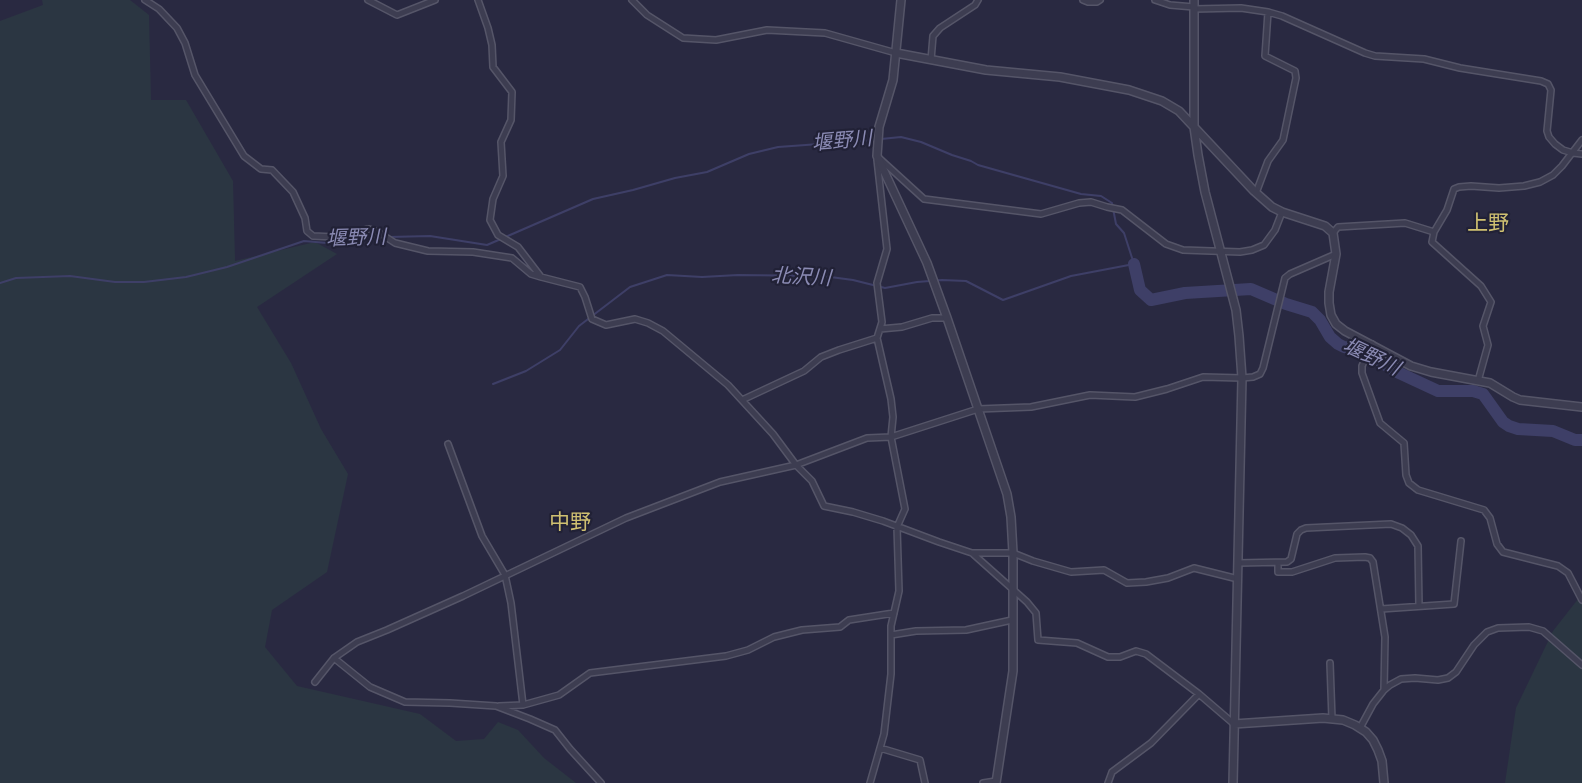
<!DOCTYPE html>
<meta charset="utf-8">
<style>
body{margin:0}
canvas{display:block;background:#292941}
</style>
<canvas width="1582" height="783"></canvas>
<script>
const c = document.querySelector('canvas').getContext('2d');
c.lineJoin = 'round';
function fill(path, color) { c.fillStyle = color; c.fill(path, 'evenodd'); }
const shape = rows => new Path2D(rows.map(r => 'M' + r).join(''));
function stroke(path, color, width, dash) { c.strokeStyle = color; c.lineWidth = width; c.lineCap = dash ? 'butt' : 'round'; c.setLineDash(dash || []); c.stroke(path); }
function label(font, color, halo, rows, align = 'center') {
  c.font = font + ' Signika,"Noto Sans JP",sans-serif'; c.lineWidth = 4.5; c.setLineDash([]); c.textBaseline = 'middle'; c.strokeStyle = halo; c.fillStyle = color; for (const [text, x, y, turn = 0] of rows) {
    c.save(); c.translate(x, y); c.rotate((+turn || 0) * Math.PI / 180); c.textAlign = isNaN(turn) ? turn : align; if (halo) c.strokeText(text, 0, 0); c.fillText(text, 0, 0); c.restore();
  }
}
fill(shape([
 [42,0,130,0,149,15,151,100,186,100,233,181,235,261,315,242,337,254,257,307,291,363,321,429,348,474,327,572,272,610,265,647,297,686,420,714,456,741,484,739,498,722,518,730,544,758,576,783,0,783,0,21,43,5],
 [1582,594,1582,783,1505,783,1516,708,1553,631]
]), '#2b3642');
stroke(shape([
 [389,237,430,236,487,245,593,199,633,190,675,178,707,172,749,154,778,147,875,140],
 [0,283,16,278,70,276,115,282,144,282,186,277,227,267,304,241,327,243,350,238,384,237],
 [493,384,526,371,560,350,579,326,630,287,667,275,702,277,738,275,823,276,853,280,885,288,917,282,942,280,966,281,1003,300,1071,276,1134,264,1124,233,1116,224,1112,203,1101,196,1081,194,978,165,971,161,952,155,921,142,901,137,881,139]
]), '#3e3f67', 2);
stroke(shape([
 [1134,264,1140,290,1151,300,1185,293,1251,289,1286,304,1312,312,1320,320,1330,337,1338,344,1344,347,1362,350,1395,371,1438,391,1473,391,1483,394,1503,422,1509,426,1518,429,1553,431,1575,440,1582,440]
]), '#3e3f67', 12);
const minor = shape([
 [145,0,159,9,177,28,185,43,195,75,244,156,261,169,272,170,293,192,305,218,307,231,313,236,335,237,369,229,378,232,395,243,428,251,473,252,512,258,531,274,541,277],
 [368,0,397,15,435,0],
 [478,0,488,28,492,45,493,67,512,92,511,120,501,142,503,176,493,199,490,220,498,235,518,247,541,277,580,287,585,297,592,319,606,325,635,319,648,323,663,331,728,385,773,434,796,465,812,481,824,506,853,512,883,521,939,542,972,553,1027,602,1036,613,1038,640,1077,643,1108,657,1120,657,1136,651,1146,654,1199,694,1234,724],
 [632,0,647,15,683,38,716,40,767,30,825,33,896,53],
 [1083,0,1088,2,1097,2,1100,0],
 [1155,0,1170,5,1194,7],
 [1194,9,1241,8,1268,12,1282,16,1365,53,1375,56,1424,59,1460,68,1541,81,1548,84,1551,90,1547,131,1549,137,1555,144,1563,150,1573,153,1582,154],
 [931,60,933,36,940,28,975,5,978,0],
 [879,158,924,199,1041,214,1079,203,1091,202,1107,207,1122,210,1166,244,1183,250,1240,252,1252,250,1264,245,1275,230,1282,212],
 [1256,193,1268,161,1283,140,1296,78,1295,71,1265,56,1268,12],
 [1434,232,1447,210,1454,189,1459,187,1471,186,1499,188,1524,186,1540,182,1553,175,1562,166,1582,140],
 [1333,233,1338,227,1405,223,1434,232,1432,242,1481,286,1491,302,1483,326,1488,345,1478,381],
 [880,329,902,327,932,318,947,318],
 [1372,344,1362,366,1362,373,1380,423,1404,443,1406,475,1409,483,1418,490,1484,510,1490,518,1497,544,1503,552,1558,566,1568,573,1582,600],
 [742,400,804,371,821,357,839,350,877,338],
 [448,444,482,536,505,575,511,603,523,705,499,706],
 [972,553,1013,553,1033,561,1071,572,1104,570,1127,583,1146,582,1168,578,1194,568,1238,579],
 [1238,563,1287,562,1291,559,1297,534,1301,530,1306,528,1391,524,1402,528,1411,535,1418,546,1419,606],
 [1278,563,1278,572,1292,572,1335,558,1365,557,1370,558,1373,562,1385,637,1384,690],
 [1381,609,1454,604,1461,541],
 [891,635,916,631,966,630,1012,620],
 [334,658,370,687,405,702,450,703,496,706,530,719,555,730,570,749,601,783],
 [1330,663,1332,719],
 [315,682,334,658,357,642,387,630,463,596,626,518,720,482,796,465,867,438,891,437,978,409,1031,407,1090,395,1135,397,1167,389,1203,377,1242,378,1253,377,1260,374,1263,368,1285,278,1290,274,1336,254],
 [523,705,559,695,590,673,726,656,748,650,774,637,802,630,840,627,849,620,894,613],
 [1360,728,1373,704,1384,690,1390,685,1401,679,1415,678,1438,680,1448,678,1456,672,1474,645,1487,632,1498,628,1529,627,1543,631,1582,665],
 [880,748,920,760,925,783],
 [870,783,884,734,891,674,891,626,899,591,897,527,905,509,891,437,893,417,891,399,877,338,882,322,877,283,887,249,877,160],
 [983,783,996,781],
 [1108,783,1112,772,1151,743,1199,694]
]);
const tertiary = shape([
 [901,0,893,80,879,127,877,156,927,263,947,318,1007,494,1011,517,1013,553,1013,671,996,783],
 [1194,0,1194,127,1198,155,1205,192,1236,310,1239,336,1242,378,1233,783],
 [896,53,986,70,1060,77,1129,90,1162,101,1179,111,1254,191,1272,207,1282,212,1325,226,1333,233,1336,254,1329,292,1329,303,1331,315,1336,324,1345,331,1411,366,1431,372,1490,383,1513,397,1520,400,1582,407],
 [1234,724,1323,718,1343,720,1355,725,1366,732,1373,740,1378,750,1382,761,1384,783]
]);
stroke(minor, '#555568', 8);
stroke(tertiary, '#555568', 10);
stroke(minor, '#3d3d51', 5);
stroke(tertiary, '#3d3d51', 7);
label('italic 20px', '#8b8bb4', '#212136', [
 ["堰野川",842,142,-5],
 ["堰野川",356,239,-2],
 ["北沢川",801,278,3],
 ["堰野川",1371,358,25]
]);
label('21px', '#cfc071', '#212136', [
 ["上野",1488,224],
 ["中野",570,523]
]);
</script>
